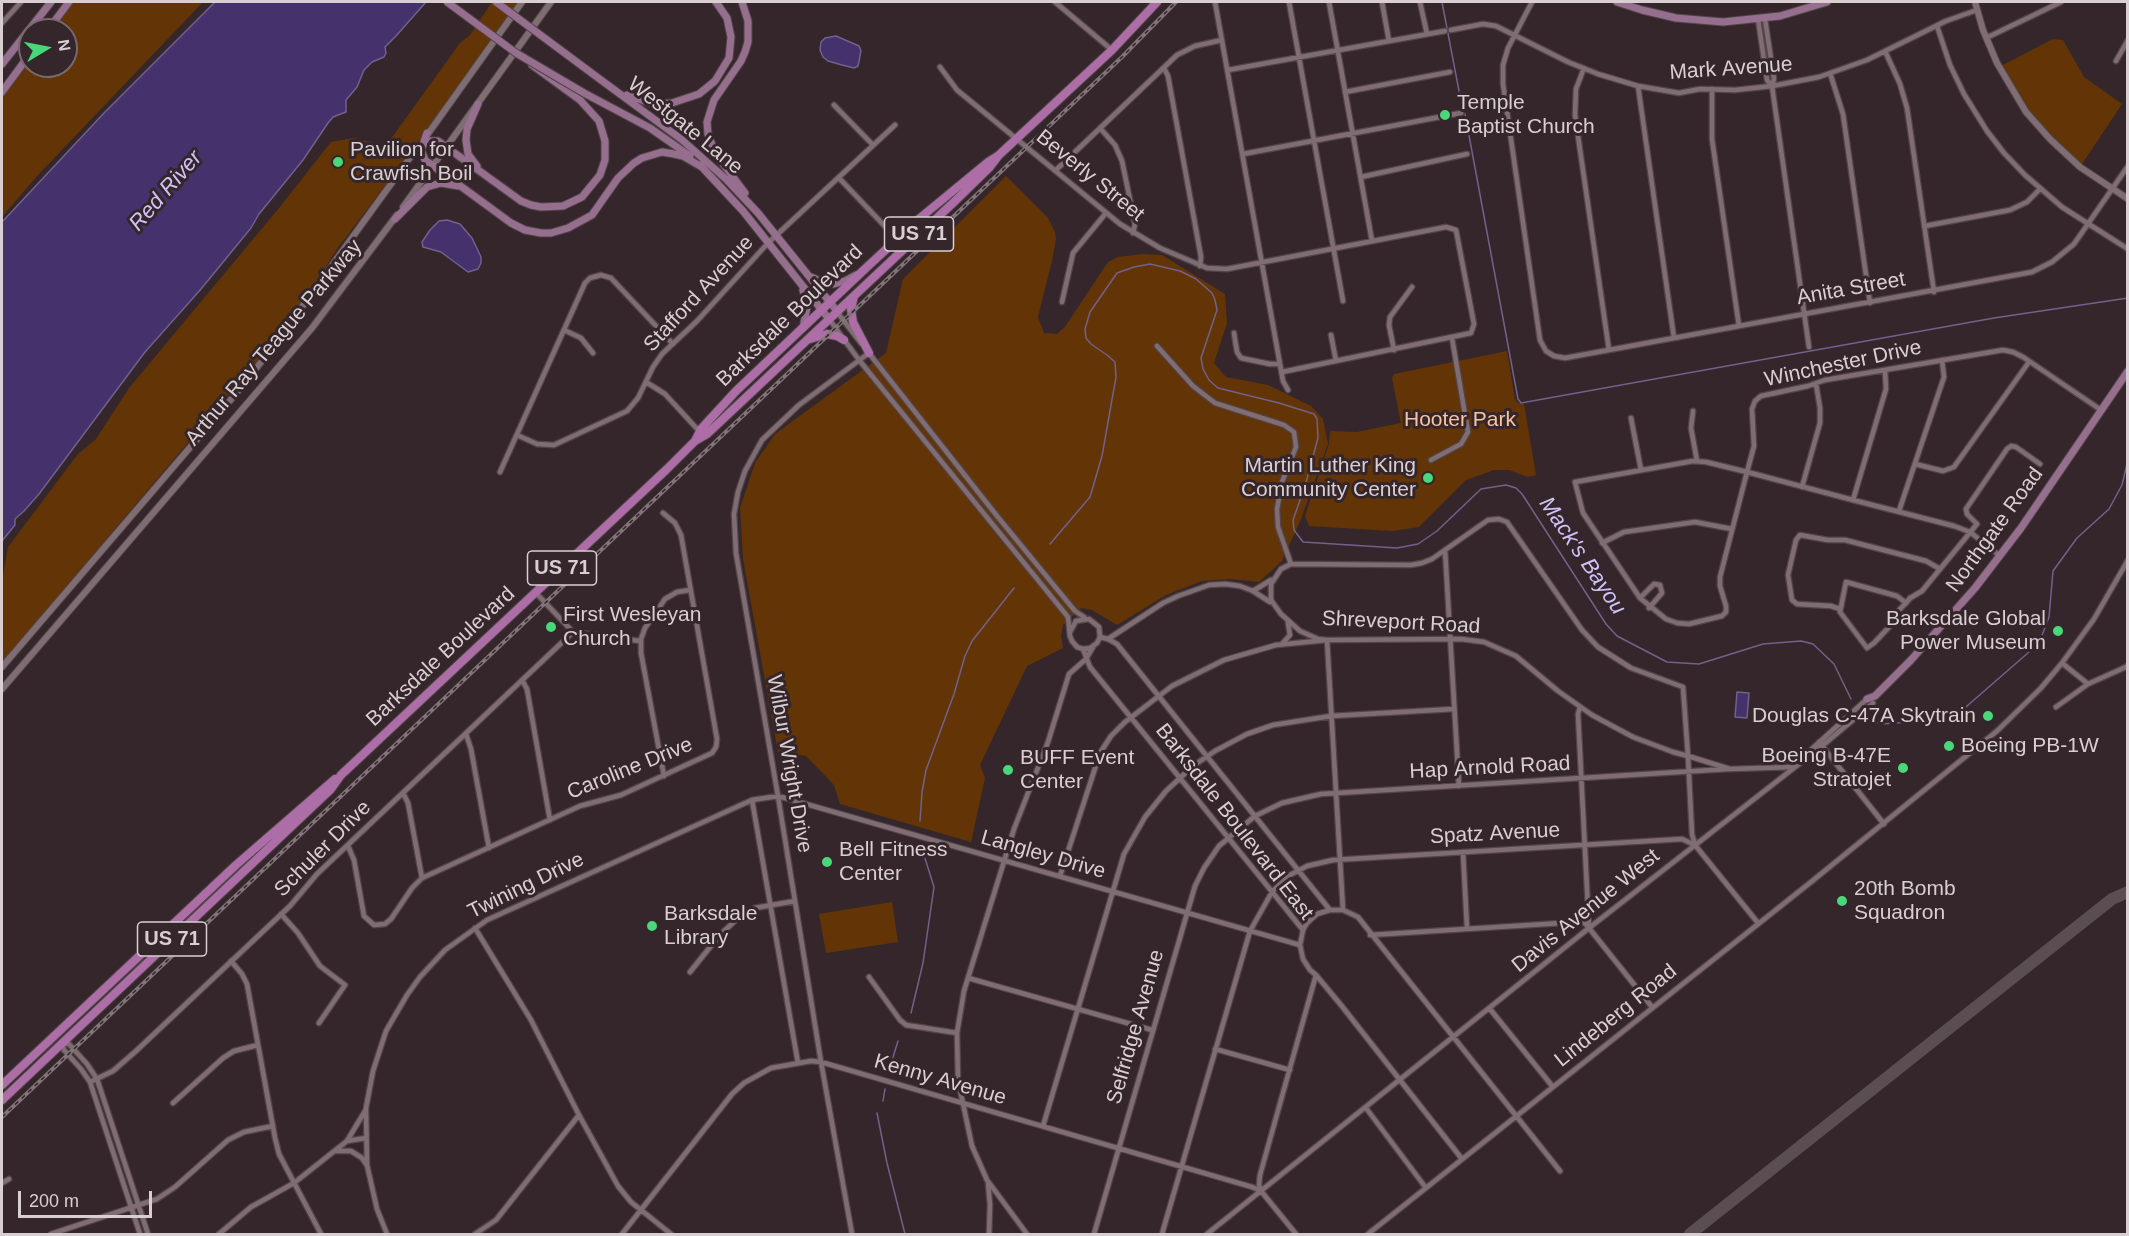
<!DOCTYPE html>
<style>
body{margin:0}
#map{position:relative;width:2129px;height:1236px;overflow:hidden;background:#35262b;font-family:Arial,sans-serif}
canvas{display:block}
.frame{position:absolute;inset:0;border:3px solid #d9cfd2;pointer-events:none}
.north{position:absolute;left:18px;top:18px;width:60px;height:60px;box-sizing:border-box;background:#35262b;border:2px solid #776a6e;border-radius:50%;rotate:80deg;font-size:16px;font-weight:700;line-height:24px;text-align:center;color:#d9cfd2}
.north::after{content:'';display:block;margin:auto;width:21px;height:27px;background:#48d779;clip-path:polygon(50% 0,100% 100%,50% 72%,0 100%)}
.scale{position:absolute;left:18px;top:1191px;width:134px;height:27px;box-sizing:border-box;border:3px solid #d9cfd2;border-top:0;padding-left:8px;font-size:18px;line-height:21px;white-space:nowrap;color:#d9cfd2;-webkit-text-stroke:4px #35262b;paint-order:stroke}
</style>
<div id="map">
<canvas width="2129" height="1236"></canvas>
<div class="frame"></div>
<div class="north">N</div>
<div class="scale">200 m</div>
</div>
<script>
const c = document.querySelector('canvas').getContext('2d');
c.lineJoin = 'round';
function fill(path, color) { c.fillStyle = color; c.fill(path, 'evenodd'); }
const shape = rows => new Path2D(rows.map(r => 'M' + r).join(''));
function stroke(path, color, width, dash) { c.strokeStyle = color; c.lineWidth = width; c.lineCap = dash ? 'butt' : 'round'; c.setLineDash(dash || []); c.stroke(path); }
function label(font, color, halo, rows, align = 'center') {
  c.font = font + ' Arial,sans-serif'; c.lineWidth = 6; c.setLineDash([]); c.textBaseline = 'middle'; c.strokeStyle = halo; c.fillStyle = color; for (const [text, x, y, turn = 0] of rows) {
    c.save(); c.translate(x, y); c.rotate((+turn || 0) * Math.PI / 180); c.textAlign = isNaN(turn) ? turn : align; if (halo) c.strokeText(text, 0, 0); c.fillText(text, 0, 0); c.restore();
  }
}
fill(shape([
 [72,2,203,2,37,176,2,217,2,96,30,58,30,66,66,66,66,30,51,30],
 [492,2,519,2,421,138,337,249,317,280,258,360,2,662,2,581,8,547,78,454,96,439,129,388,279,208,331,142,354,138,383,145,393,136,460,43,470,35],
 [2053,39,2063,40,2084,77,2122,104,2080,167,2026,112,1999,67],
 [1006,176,1048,218,1055,232,1056,239,1052,261,1038,317,1044,333,1057,334,1065,327,1108,262,1118,257,1142,254,1162,255,1225,294,1227,323,1214,363,1226,377,1268,385,1311,406,1323,419,1328,444,1301,519,1282,561,1259,582,1230,579,1202,581,1166,595,1117,625,1092,610,1081,608,1063,625,1061,636,1063,648,1027,666,980,765,985,778,971,842,840,804,834,785,806,756,778,752,743,559,740,508,755,463,775,434,886,353,903,279],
 [1507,351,1515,399,1518,403,1524,404,1536,475,1528,477,1509,470,1494,470,1466,480,1419,527,1392,531,1309,526,1305,516,1329,444,1330,431,1357,432,1401,423,1392,378,1394,374],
 [892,902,898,942,826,953,819,914]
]), '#633506');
const water = shape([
 [215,2,426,2,396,36,385,47,386,53,384,57,372,62,364,70,357,87,346,100,346,112,333,117,328,123,303,160,259,214,251,228,201,289,145,352,39,494,24,511,15,519,15,525,2,541,2,222,104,113,215,2],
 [836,36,859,46,861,51,858,66,854,68,842,65,828,61,823,57,820,50,821,42,825,38,836,36],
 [447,220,460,224,472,238,481,257,481,263,478,269,468,272,441,252,423,247,422,242,430,230,439,221,447,220],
 [1737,692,1749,693,1747,718,1735,717,1737,692]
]);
fill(water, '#45326c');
stroke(water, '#71618b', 1.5);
stroke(shape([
 [1442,2,1459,91],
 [1465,114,1518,399,1521,403,1994,318,2128,298],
 [1050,544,1090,497,1102,456,1116,377,1115,362,1107,355,1091,344,1086,338,1085,329,1090,312,1117,273,1134,267,1150,264,1180,271,1196,279,1212,293,1215,300,1217,310,1201,358,1203,369,1209,380,1218,388,1279,403,1314,414,1317,419,1318,438,1305,486,1293,520,1294,530,1303,542,1397,548,1418,544,1437,531,1481,489,1506,485,1516,488,1522,494,1606,624,1617,636,1667,662,1699,664,1763,644,1801,641,1813,644,1834,664,1851,699],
 [1867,717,1872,721,1881,724,1938,720,1967,706,2029,652,2041,638,2049,617,2053,571,2077,538,2109,509,2122,485,2128,460],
 [920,821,922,792,926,770,954,694,965,656,972,641,1014,588],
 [911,1013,923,963,934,887,923,852],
 [889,1070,898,1041],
 [883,1101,885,1089],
 [877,1113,887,1163,905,1234]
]), '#71618b', 1.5);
stroke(shape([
 [1690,1234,2112,899,2128,892]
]), '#5b4e52', 12);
const minor = shape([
 [1055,2,1112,50],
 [1215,2,1283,381,1288,390],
 [1289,2,1343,301],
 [1329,2,1372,241],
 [1382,2,1389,41],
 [1420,2,1427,34],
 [1532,2,1508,48,1503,65,1503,84,1540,340,1546,351,1554,356,1565,358,1609,350,2032,272,2052,262,2074,244,2128,166],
 [1758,19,1767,80,1772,86],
 [1765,19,1774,79,1772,86,1809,347],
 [2,23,21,2],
 [1937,26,1950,65,1964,94,1987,131,2004,153,2025,175,2062,207,2128,249],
 [1451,30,1483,24,1496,26,1568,62,1598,74,1638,86,1679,93,1700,89,1735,90,1772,86,1819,77,1867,60,1946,21,1977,10],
 [1986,38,2061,2],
 [1885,51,1900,84,1907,108,1934,292],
 [2116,61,2128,40],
 [940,67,957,90,1120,224,1160,248,1207,268,1227,269,1446,227,1456,230,1474,324,1471,333,1282,372],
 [1164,68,1168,76,1201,257,1200,266],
 [1584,68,1576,89,1575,115,1609,350],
 [1228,70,1445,31],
 [1830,73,1843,114,1870,303],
 [1638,86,1674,338],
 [1712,89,1712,139,1739,326],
 [1345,92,1450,72],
 [834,105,873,145],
 [1100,128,1115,145,1122,161,1135,224,1133,233],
 [1243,154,1461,113],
 [1056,170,1177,55,1195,46,1222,40],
 [1361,177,1467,154],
 [839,178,897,239],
 [1925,226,2010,210,2027,202,2040,189],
 [1062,302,1073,253,1106,213],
 [837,312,861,343],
 [829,319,859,360,1068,617,1070,636,1072,641,1077,647,1083,649,1090,648,1097,643,1100,637,1099,627,1089,619,1076,621,1070,632],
 [564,330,581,338,593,353],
 [1234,333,1237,352,1241,358,1270,364,1280,364],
 [1331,335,1336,361],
 [1157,346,1193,386,1215,403,1284,425,1294,432,1296,447,1282,482,1277,509,1278,527,1291,564],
 [1394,350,1389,325,1390,317,1412,287],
 [868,352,997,516,1075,611,1084,617],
 [646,382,665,394,700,432],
 [1693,411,1691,428,1697,461],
 [1631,418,1641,470],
 [517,435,537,444,554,445,627,411,638,398,653,367,662,354,697,321,768,243,895,125],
 [1431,460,1461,444,1468,432,1452,338],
 [1915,464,1943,471,1954,467,2029,362],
 [500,472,585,283,590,278,601,275,611,278,673,344],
 [1802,487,1820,423,1820,408,1816,384],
 [1853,500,1886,389,1885,370],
 [1899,511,1944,377,1942,360],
 [1602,543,1624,532,1695,522,1732,529],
 [1445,550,1459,786],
 [2000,556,1970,532,1954,526,1853,500,1747,472,1706,462,1693,461,1575,482,1583,513,1640,598,1666,619,1677,623,1689,624,1722,616,1726,612,1726,606,1720,586,1720,577,1747,472,1754,446,1752,409,1755,401,1761,396,1808,386,1825,380,2003,350,2013,352,2023,357,2101,410],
 [1253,591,1271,580],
 [536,593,573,632,640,641],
 [1640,598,1654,584,1660,585,1662,593,1649,608],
 [1906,603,1897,596,1846,582,1840,612,1867,648,1874,643,1890,626,1894,615,1906,603,1910,598,1912,597,1922,591,1977,524,1967,514,1966,509,2007,449,2011,446,2016,447,2040,464],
 [1840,609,1831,606,1797,604,1792,600,1788,575,1796,540,1800,535,1828,540,1845,540,1926,561,1940,569],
 [1100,637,1108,639,1117,644,1330,910],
 [1108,639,1163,603,1178,596,1209,585,1225,584,1240,586,1253,591,1270,602],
 [1282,644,1290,635,1288,623],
 [1083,649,1090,667,1303,930],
 [2062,663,2088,684],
 [522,680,527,689,550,820],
 [1580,707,1578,714,1589,928,1652,1007],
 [2056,707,2088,684,2128,666],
 [466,734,471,749,489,848],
 [1819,742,1884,824],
 [1803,757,1867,699],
 [664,776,641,653,641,639,645,628,665,599,677,592,690,590],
 [403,793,408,803,422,878],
 [752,800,798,1063],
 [348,846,354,860,364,916,374,925,385,924,391,919,412,888,422,878,580,806,621,795,712,753,716,747,717,739,681,535,675,523,663,513],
 [1463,852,1467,928],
 [1060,876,1100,753,1111,736,1125,722,1172,686,1224,660,1276,645,1327,640,1343,910],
 [281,914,298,933,320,966,345,985,319,1023],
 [1758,923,1695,845,1692,834,1688,756,1683,687,1631,668,1598,647,1582,630,1507,522,1499,519,1488,520,1432,559,1422,563,1411,565,1291,564,1281,569,1271,584,1271,600,1281,614,1300,631,1318,639,1327,640,1461,639,1484,642,1516,656,1558,691,1592,715,1633,737,1673,752,1688,756,1730,769,1793,767],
 [475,928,531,1020,579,1115,618,1186,631,1202,671,1234],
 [1370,935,1578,922,1585,923,1589,928],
 [231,961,242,974,247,984,275,1138,279,1154,321,1234],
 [690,972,719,936,742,914,755,908,795,901],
 [869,977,900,1020,906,1025,957,1033],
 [968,978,1152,1030],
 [1490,1009,1553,1087],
 [62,1043,69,1044,87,1064,97,1079,148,1234],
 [62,1043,64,1050,81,1069,90,1082,140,1234],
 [1215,1049,1290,1070],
 [90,1082,113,1071,136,1051,290,906,317,874,573,632],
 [173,1103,223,1058,234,1051,258,1045],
 [1366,1108,1426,1188],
 [1043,1126,1124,854,1145,817,1166,791,1193,766,1215,751,1247,734,1273,725,1331,716,1454,709],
 [347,1141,366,1138],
 [335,1151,351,1151,362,1158,366,1164],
 [1462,1159,1341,1005,1316,975,1310,970,1303,959,1300,945,1303,930,1307,923,1317,914,1330,910,1343,910,1358,917,1560,1171],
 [2,1183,9,1179],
 [988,1183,990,1205,989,1234],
 [1261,1191,1259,1185,1260,1175,1316,975],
 [51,1234,157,1199,175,1187,228,1140,244,1132,273,1126],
 [219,1234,251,1207,294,1183,347,1141,365,1111],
 [387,1234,377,1209,367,1165,366,1108,373,1071,386,1031,407,995,420,977,445,950,487,920,752,800,778,796,1300,945],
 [475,1234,496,1220,579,1115],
 [622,1234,732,1094,744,1083,771,1068,811,1061,821,1062,1252,1187,1261,1191,1296,1234],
 [852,1234,821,1062,778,796,736,553,734,514,738,492,745,471,762,440,799,405,869,353],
 [1027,1234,987,1180,972,1146,958,1080,957,1033,964,991,1014,829,1048,742,1069,674,1086,659,1093,647],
 [1094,1234,1195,886,1204,868,1219,846,1255,816,1282,803,1321,794,1728,769],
 [1162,1234,1250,931,1272,892,1288,876,1307,866,1333,860,1682,839,1695,845],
 [1207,1234,1589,928,1822,746,1873,703],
 [1368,1234,1811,882,1997,731,2041,688,2062,663,2094,619,2128,560]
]);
const tertiary = shape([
 [1975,2,1983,30,1997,63,2026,112,2050,139,2080,167,2128,199],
 [425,138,522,2],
 [403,207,551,2],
 [2,667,234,396,270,351,417,148],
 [2,689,312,328,397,215]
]);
const secondary = shape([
 [742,2,748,21,748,42,745,52,741,61,714,100,707,122,708,134,715,153,745,193],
 [1617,2,1642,10,1676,18,1723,22,1780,16,1827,2],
 [48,30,69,2],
 [2,64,51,2],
 [601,80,681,139,727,180,758,213,837,311],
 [2,92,30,54],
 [584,93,650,128,690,156],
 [627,95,653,104,672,103,699,94,715,81,729,58,731,37,727,18,716,2],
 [427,133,421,150,425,160,511,223,525,230,541,233,551,233,568,228,592,215,618,178,634,163,642,158,662,152,674,154,683,156,702,167],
 [415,151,428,141,438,141,521,201,531,205,541,207,563,206,582,197,600,175,605,160,605,141,599,121,580,100,532,65],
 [700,165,743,211,829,319],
 [477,166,468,154,466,140,467,129,478,104],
 [395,219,427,187,441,183,459,186],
 [811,277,824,283,833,284,845,281,856,275],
 [803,290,807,307,803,328],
 [1867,699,1875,696,1911,660,1975,588,2021,528,2128,371]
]);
const primary = shape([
 [854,296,851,309,853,322,869,353],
 [810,339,827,334,837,336,844,340],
 [695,441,707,434,955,201,989,168,999,155,1112,50,1157,2],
 [2,1085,236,865,335,779],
 [2,1100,331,789,341,775,667,469,695,441,701,429,736,391,867,267,920,218,988,162,999,155]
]);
stroke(minor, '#514548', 7);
stroke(tertiary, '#514548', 8);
stroke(secondary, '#514548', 9);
stroke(primary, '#514548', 10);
stroke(minor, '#7f6d73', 4.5);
stroke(tertiary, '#7f6d73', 6);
stroke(secondary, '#966e8e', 7);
stroke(primary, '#ad6ea8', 8);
const rail = shape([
 [2,1117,1122,57,1176,2]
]);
stroke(rail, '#817579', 4);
stroke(rail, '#35262b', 1.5, [4.5]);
const secondaryBridge = shape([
 [447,2,516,53,584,93],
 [496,2,601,80]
]);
stroke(secondaryBridge, '#514548', 9, []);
stroke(secondaryBridge, '#966e8e', 7);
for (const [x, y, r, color] of [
 [1445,115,6,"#48d779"],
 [338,162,6,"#48d779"],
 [1428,478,6,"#48d779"],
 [551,627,6,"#48d779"],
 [2058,631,6,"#48d779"],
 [1988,716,6,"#48d779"],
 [1949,746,6,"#48d779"],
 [1903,768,6,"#48d779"],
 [1008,770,6,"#48d779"],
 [827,862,6,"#48d779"],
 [1842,901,6,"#48d779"],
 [652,926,6,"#48d779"]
]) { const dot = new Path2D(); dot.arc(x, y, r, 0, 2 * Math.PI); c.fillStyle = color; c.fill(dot); stroke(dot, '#35262b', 2); }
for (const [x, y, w] of [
 [919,234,69],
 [562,568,69],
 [172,939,69]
]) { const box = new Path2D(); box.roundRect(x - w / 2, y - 17, w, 34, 4.5); c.fillStyle = '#35262b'; c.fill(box); stroke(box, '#d9cfd2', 1.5); }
label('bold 20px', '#d9cfd2', null, [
 ["US 71",919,234],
 ["US 71",562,568],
 ["US 71",172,939]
]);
label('21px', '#d9cfd2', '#35262b', [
 ["Mark Avenue",1731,69,-4],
 ["Westgate Lane",685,126,39],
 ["Beverly Street",1090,176,39],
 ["Anita Street",1851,289,-10],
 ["Stafford Avenue",699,294,-47],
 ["Barksdale Boulevard",790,316,-44],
 ["Arthur Ray Teague Parkway",274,343,-50],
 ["Winchester Drive",1843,364,-12],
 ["Northgate Road",1995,530,-54],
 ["Shreveport Road",1401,623,3],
 ["Barksdale Boulevard",441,657,-43],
 ["Wilbur Wright Drive",789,764,80],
 ["Hap Arnold Road",1490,768,-3],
 ["Caroline Drive",630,769,-22],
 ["Barksdale Boulevard East",1234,822,52],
 ["Spatz Avenue",1495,834,-3],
 ["Schuler Drive",323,849,-45],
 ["Langley Drive",1043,855,16],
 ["Twining Drive",526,886,-26],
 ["Davis Avenue West",1586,911,-39],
 ["Lindeberg Road",1616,1016,-39],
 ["Selfridge Avenue",1136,1027,-74],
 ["Kenny Avenue",940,1080,16]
]);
label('21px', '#d9cfd2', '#35262b', [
 ["Temple",1457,103],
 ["Baptist Church",1457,127],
 ["Pavilion for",350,150],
 ["Crawfish Boil",350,174],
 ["Martin Luther King",1416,466,"right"],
 ["Community Center",1416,490,"right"],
 ["First Wesleyan",563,615],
 ["Church",563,639],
 ["Barksdale Global",2046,619,"right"],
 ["Power Museum",2046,643,"right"],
 ["Douglas C-47A Skytrain",1976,716,"right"],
 ["Boeing PB-1W",1961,746],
 ["Boeing B-47E",1891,756,"right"],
 ["Stratojet",1891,780,"right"],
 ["BUFF Event",1020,758],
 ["Center",1020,782],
 ["Bell Fitness",839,850],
 ["Center",839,874],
 ["20th Bomb",1854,889],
 ["Squadron",1854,913],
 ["Barksdale",664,914],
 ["Library",664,938]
], 'left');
label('21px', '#f6c49e', '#35262b', [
 ["Hooter Park",1460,420]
]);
label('italic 22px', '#cfc2f9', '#35262b', [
 ["Red River",166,191,-49],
 ["Mack's Bayou",1582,556,56]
]);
</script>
